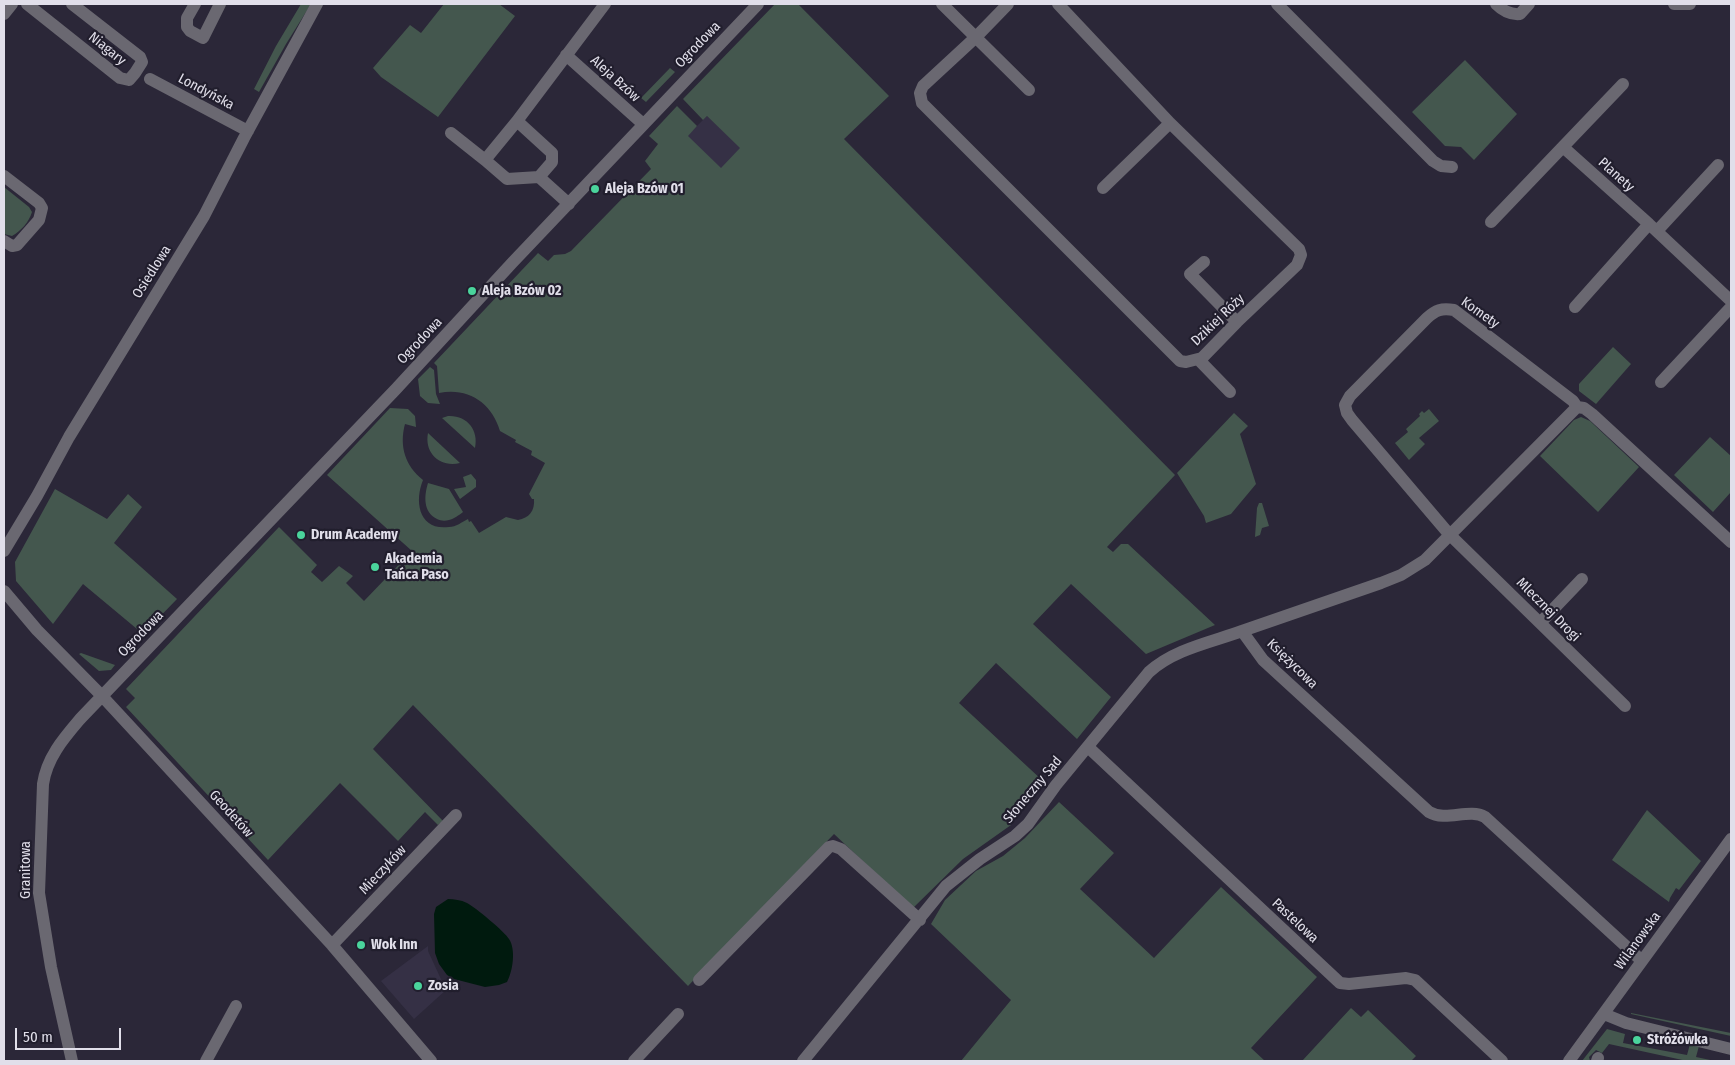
<!DOCTYPE html>
<html>
<head>
<meta charset="utf-8">
<style>
	body { margin:0 }
	#map { position:relative; width:1735px; height:1065px; overflow:hidden; background:#2b2738; font-family:"Fira Sans Condensed",sans-serif }
	canvas { display:block }
	.frame { position:absolute; inset:0; border:5px solid #e1dfea; pointer-events:none }
	.scale { position:absolute; left:15px; top:1028px; width:106px; height:22px; box-sizing:border-box; border:2px solid #e1dfea; border-top:0; padding-left:6px; font-size:15px; line-height:18px; white-space:nowrap; color:#e1dfea; -webkit-text-stroke:4px #211e2d; paint-order:stroke }
</style>
</head>
<body>
<div id="map">
<canvas width="1735" height="1065"></canvas>
<div class="frame"></div>
<div class="scale">50 m</div>
</div>
<script>
const ctx = document.querySelector('canvas').getContext('2d');
ctx.lineJoin = 'round';
function paint(path, color) { ctx.fillStyle = color; ctx.fill(path, 'evenodd'); }
function stroke(path, color, width, dash) { ctx.strokeStyle = color; ctx.lineWidth = width; ctx.lineCap = dash ? 'butt' : 'round'; ctx.setLineDash(dash || []); ctx.stroke(path); }
function label(font, color, halo, rows, align = 'center') {
  ctx.font = font + ' "Fira Sans Condensed",sans-serif'; ctx.lineWidth = 4.5; ctx.setLineDash([]); ctx.textBaseline = 'middle'; ctx.strokeStyle = halo; ctx.fillStyle = color; for (const [text, x, y, turn = 0] of rows) {
    ctx.save(); ctx.translate(x, y); ctx.rotate((+turn || 0) * Math.PI / 180); ctx.textAlign = isNaN(turn) ? turn : align; if (halo) ctx.strokeText(text, 0, 0); ctx.fillText(text, 0, 0); ctx.restore();
  }
}
paint(new Path2D(`
	M707,116l34,32 -20,21 -34,-33z
	M428,946v5l18,39 -32,29 -33,-38z`), '#353045');
paint(new Path2D(`
	M301,4h10l-25,40 -27,48 -5,-3 22,-43z
	M444,4h55l16,12 -77,101 -57,-40 -8,-9 37,-43 11,8z
	M775,4h23l91,92 -45,43 331,336 -68,72 6,5 8,-8h7l87,81 -69,29 -75,-70 -38,40 78,73 -34,42 -81,-76 -37,40 84,78 -34,42 2,2 -48,34 -50,49 -79,-74 -146,152 -275,-281 -40,44 70,72 -5,4 -13,-13 -27,29 -58,-58 -72,77 -142,-153 9,-9 -9,-9 153,-162 38,38 -6,7 11,10 17,-16 14,10 -7,7 18,18 48,-50 -85,-76 63,-67 18,1 7,7 1,11 -11,-3c-6,22 0,42 18,56 -9,22 -4,51 26,47 7,0 13,-5 19,-8l1,3 2,-1 8,12 27,-16 12,3c11,-2 17,-9 16,-21h-2l-3,-5 16,-31 -14,-8 1,-4 -17,-9 1,-2 -16,-9c-8,-28 -32,-44 -61,-38l-2,-27 -3,-3 104,-110 10,8 6,-6 11,-1 6,-3 80,-82 -6,-8 13,-17 -9,-8 28,-30 20,20 -9,10 33,32 19,-20 -33,-32 -4,4 -20,-21z
	M1465,60l52,54 -43,46 -13,-13 -16,-1 -33,-34z
	M670,68l5,4 -29,30 -5,-4z
	M4,187l25,20 3,5c-3,10 -11,19 -20,24l-8,-2z
	M1613,347l18,17 -35,40 -17,-13v-7z
	M430,367l4,3 2,24 4,10 -12,-1 -8,-7 -2,-17z
	M1429,409l10,12 -20,17 6,6 -16,16 -14,-17 13,-11 -2,-3 14,-13 -1,-2 3,-3 2,2z
	M1234,413l14,13 -8,8 16,50 -25,30 -25,9 -2,-7 -27,-43z
	M448,416c19,-1 31,14 27,32l-33,-30z
	M1581,417l9,4 49,46 -41,45 -58,-56 34,-36z
	M428,433l32,30c-20,5 -36,-10 -32,-30z
	M1710,437l21,19v36l-18,20 -39,-37z
	M471,474l5,6v7l-16,12 -6,-10 12,-2 -3,-10z
	M428,483l21,6 14,23c-4,3 -9,7 -14,8 -4,1 -8,1 -12,-1 -14,-7 -13,-23 -9,-36z
	M55,489l52,30 21,-25 14,13 -28,36 63,56 -34,35 -60,-50 -30,40 -37,-43 -1,-19z
	M1259,503h3l7,23 -7,2 -2,7 -5,2 2,-29z
	M81,653l34,12 -4,5 -12,1 -20,-17z
	M1059,802l55,51 -34,36 74,69 67,-71 96,90 -66,71 14,13h-304l50,-61 -80,-76 14,-24 31,-29 27,-15 22,-18z
	M1647,810l54,51 -22,29 -3,-2 -6,10 -1,4 -57,-42z
	M1351,1008l10,9 7,-7 48,46 -5,5h-109z
	M1631,1013l100,20v3l-100,-22z
	M1607,1029l18,5 -2,9 64,12 3,-11 9,2 -3,11 19,4h-28l-78,-17 -7,9 -6,-3 -7,7 1,4h-8z`), '#44574e');
paint(new Path2D(`
	M448,899c6,0 13,1 19,4 8,4 38,29 42,36 7,10 4,32 -2,43l-8,3 -14,2 -31,-8 -7,-4 -8,-11 -4,-11 -1,-39 2,-7z`), '#001a0e');
stroke(new Path2D(`
	M27,4l93,74 9,2 6,-7 7,-11 -2,-5 -68,-53
	M195,4l-8,14v9l3,4 13,7 17,-34
	M942,4l87,86
	M1008,4l-32,33 -53,49 -3,7 2,10 258,258 6,1 16,-4 35,-36 60,-57 4,-10 -2,-6 -129,-126 -112,-119
	M1277,4l156,157 8,5 11,1
	M1496,4c7,7 14,11 24,10l9,-10
	M1674,4h16
	M4,14l8,-10
	M566,55l77,69
	M150,79l98,52
	M517,121l88,-117
	M451,133l34,27
	M1563,147l86,77 82,77
	M4,176l35,27 3,5 -3,12 -22,25 -5,1 -8,-5
	M539,177l13,-15v-9l-35,-32 -32,39 22,19 32,-2 30,27
	M1103,188l67,-65
	M1491,222l132,-138
	M1657,231l61,-66
	M1204,262l-14,12 47,48
	M1575,307l74,-83
	M1198,359l32,33
	M1661,382l70,-75
	M1577,407l-152,153 -24,15 -20,8 -139,48 21,29 166,152c17,10 40,-4 56,5l157,144
	M1577,407l-4,-6 -119,-91c-13,-2 -18,0 -27,8l-77,78 -5,9 2,8 5,7 97,114 176,172
	M1577,407l7,1 8,6 139,128
	M4,551l33,-55 32,-59 135,-221 40,-78 73,-134
	M4,591l33,39 65,66 230,249 99,116
	M1540,623l42,-44
	M1088,747l252,236 9,1 57,-6 9,2 87,81
	M332,945l124,-130
	M699,980l130,-133 4,-1 8,3 79,71
	M1604,1014l22,9 105,26
	M72,1061l-21,-94 -12,-74 4,-109c4,-27 21,-46 38,-66l315,-329 116,-126 246,-259
	M206,1061l30,-55
	M634,1061l44,-47
	M803,1061l143,-175 34,-27 35,-23 13,-12 28,-39 93,-113c25,-23 63,-30 93,-41
	M1569,1061l162,-222
	M1597,1061l1,-3`), '#6a6871', 12);
for (const [x, y, r, color] of [
	[595,189,5,"#4ad49c"],
	[472,291,5,"#4ad49c"],
	[301,535,5,"#4ad49c"],
	[375,567,5,"#4ad49c"],
	[361,945,5,"#4ad49c"],
	[418,986,5,"#4ad49c"],
	[1637,1040,5,"#4ad49c"]
]) { const dot = new Path2D(); dot.arc(x, y, r, 0, 2 * Math.PI); ctx.fillStyle = color; ctx.fill(dot); stroke(dot, '#211e2d', 2); }
label('14px', '#e1dfea', '#211e2d', [
	["Ogrodowa",698,45,-46],
	["Niagary",107,49,39],
	["Aleja Bzów",615,79,42],
	["Londyńska",206,92,28],
	["Planety",1616,175,42],
	["Osiedlowa",152,272,-58],
	["Komety",1480,313,35],
	["Dzikiej Róży",1218,320,-44],
	["Ogrodowa",420,341,-47],
	["Mlecznej Drogi",1548,610,45],
	["Ogrodowa",141,634,-46],
	["Księżycowa",1292,664,44],
	["Słoneczny Sad",1033,790,-50],
	["Geodetów",231,814,48],
	["Granitowa",26,870,-90],
	["Mieczyków",383,870,-47],
	["Pastelowa",1295,921,43],
	["Wilanowska",1638,941,-54]
]);
label('bold 14px', '#e1dfea', '#211e2d', [
	["Aleja Bzów 01",605,189],
	["Aleja Bzów 02",482,291],
	["Drum Academy",311,535],
	["Akademia",385,559],
	["Tańca Paso",385,575],
	["Wok Inn",371,945],
	["Zosia",428,986],
	["Stróżówka",1647,1040]
], 'left');
</script>
</body>
</html>
